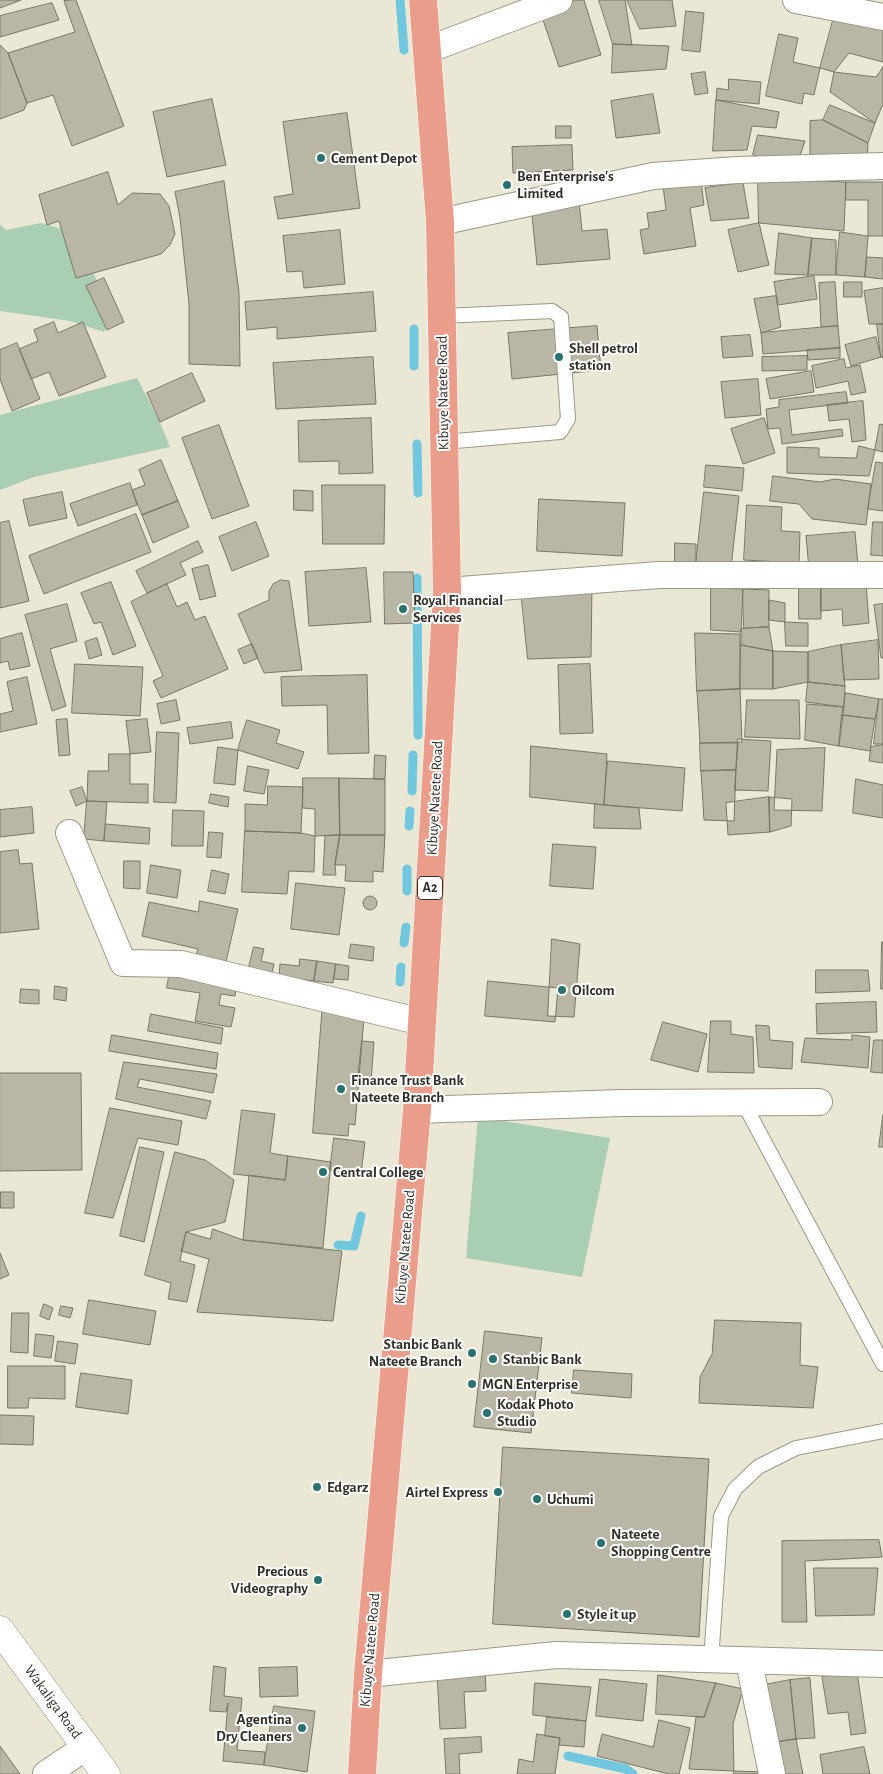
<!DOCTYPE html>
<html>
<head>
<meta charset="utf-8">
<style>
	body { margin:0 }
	canvas { display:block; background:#eae7d5 }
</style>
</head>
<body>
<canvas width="883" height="1774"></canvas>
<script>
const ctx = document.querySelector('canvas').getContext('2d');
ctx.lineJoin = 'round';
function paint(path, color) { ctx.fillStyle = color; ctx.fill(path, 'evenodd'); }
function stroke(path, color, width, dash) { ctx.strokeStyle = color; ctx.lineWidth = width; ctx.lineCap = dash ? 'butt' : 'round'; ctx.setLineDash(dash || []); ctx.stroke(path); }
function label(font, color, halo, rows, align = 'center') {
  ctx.font = font + ' "Alegreya Sans",sans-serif'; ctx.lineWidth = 4; ctx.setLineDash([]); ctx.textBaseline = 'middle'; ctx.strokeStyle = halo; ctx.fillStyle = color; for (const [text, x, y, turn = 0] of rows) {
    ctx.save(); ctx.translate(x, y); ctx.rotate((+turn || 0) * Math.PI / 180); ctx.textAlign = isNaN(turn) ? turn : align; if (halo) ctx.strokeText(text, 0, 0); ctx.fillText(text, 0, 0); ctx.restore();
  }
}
paint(new Path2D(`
	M41,223l36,10 9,26 28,54 -10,19 -34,-11 -70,-10v-87l6,6z
	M137,378l23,44 10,25 -136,30 -34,13v-75z
	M478,1117l132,21 -28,139 -116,-19z`), '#a9ceb4');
stroke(new Path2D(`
	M400,0l4,50
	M414,366v-37
	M417,444l1,49
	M417,578l1,157
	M412,791l1,-36
	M409,826l1,-15
	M407,891v-22
	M404,943l2,-16
	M400,982l1,-15
	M338,1245l16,1 7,-30
	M568,1756l58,13 7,5`), '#71c7de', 9);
const building = new Path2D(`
	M0,0h21l-21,8z
	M76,0l48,126 -52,20 -19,-51 -26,8 -19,-50 67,-21 -11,-31z
	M562,0h22l17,55 -42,12 -19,-56z
	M599,0h26l7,45 -19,-1z
	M627,0h45l4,26 -36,3z
	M52,3l7,17 -59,17v-21z
	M686,11l18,2 -4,39 -18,-2z
	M835,13l48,18v31l-34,-9 -15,19 -14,-4z
	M779,34l19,4 -5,24 27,6 -6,27 -10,-2 -2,11 -36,-8z
	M613,44l56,2 -3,23 -54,4z
	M0,45l8,8 19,50 -3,7 -24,9z
	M883,67v37l-8,19 -45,-31 4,-20 42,5z
	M705,72l3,21 -13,2 -4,-21z
	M729,79l32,3 -2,22 -43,-4 1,-12 11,2z
	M653,94l7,39 -44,5 -5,-37z
	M212,99l14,66 -59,12 -14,-65z
	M716,100l63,12 -3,16 -24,-2 -5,24 -34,1z
	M830,105l45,18 -7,20 -45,-23z
	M347,113l13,95 -82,11 -4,-22 19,-3 -10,-72z
	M823,120l45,23 -1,20 -57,1v-43z
	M556,126h15v12h-15z
	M758,135l47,6 -8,24 -44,-10z
	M572,145l1,25 -60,3 -1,-26z
	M108,172l10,33 14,-12 28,1 9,12 6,28 -5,11 -9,9 -85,24 -17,-57 -12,4 -8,-30z
	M758,179l88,3 -2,49 -85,-8z
	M224,181l15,111 1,74 -51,-2v-60l-9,-86 -5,-26z
	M701,181l3,24 -14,3 6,38 -52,8 -4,-24 9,-2 -2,-15 19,-3 -3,-24z
	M846,182h37v54h-15v-36h-22z
	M743,183l6,35 -38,3 -6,-33z
	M579,200l3,31 25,-2 3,30 -73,6 -6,-60z
	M759,223l10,42 -31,7 -10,-42z
	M340,230l5,54 -41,4 -2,-17 -15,1 -4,-36z
	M840,232l28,4 -3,41 -29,-2z
	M779,233l33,5 -4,37 -33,-1z
	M812,238l24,2v35h-28z
	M867,257l16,1v21l-18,-2z
	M814,276l3,23 -39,6 -4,-23z
	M104,278l20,44 -17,8 -21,-44z
	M835,282l3,44 -17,1 -2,-44z
	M844,282h18v15h-18z
	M883,288v36h-14l-5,-33z
	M373,292l3,39 -99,8v-12l-30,3 -2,-28z
	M776,296l5,31 -20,6 -7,-34z
	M54,322l4,11 25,-11 23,55 -47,19 -10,-24 -18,7 -12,-30 19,-8 -4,-11z
	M877,324h6v34l-2,-1z
	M597,326l4,44 -89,9 -4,-46z
	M838,326l2,22 -77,6 -2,-21z
	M750,335l3,21 -30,2 -2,-21z
	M876,337l5,20 -30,9 -6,-21z
	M17,343l23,56 -28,12 -12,-32v-29z
	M840,348v10l-32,2 -1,-10z
	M807,356v14l-45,1v-14z
	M373,357l3,47 -100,5 -3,-46z
	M844,359l2,9 14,-3 6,27 -15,3 -3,-14 -32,7 -4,-22z
	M811,371l3,21 -44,7 -4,-20z
	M192,373l13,28 -45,21 -13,-29z
	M758,379l3,36 -36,3 -4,-36z
	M846,392l2,11 -59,7 3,25 50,-6 1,7 -61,8 -2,-16 -12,1 -2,-20 13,-2v-7z
	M863,401l3,39 -14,2 -3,-23 -20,2 -2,-16z
	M371,418l2,55 -34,1v-13l-40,1 -1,-41z
	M764,418l11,35 -32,11 -12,-35z
	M880,424l3,1v27l-8,-2z
	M219,425l30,81 -37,13 -30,-81z
	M859,446l16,4 -6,26 -82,-3v-26l32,1v9l37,1z
	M161,460l17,41 -36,14 -10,-25 13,-5 -6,-15z
	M876,462l7,1v48l-15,-2z
	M706,465l38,3 -2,23 -38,-4z
	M773,476l47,6 15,-3 36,5 -5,41 -54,-6 -13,-15 -29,-3z
	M130,483l7,22 -59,21 -8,-22z
	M322,485h63l-1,59h-61z
	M294,490l19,1v20l-19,-1z
	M62,492l5,26 -38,8 -6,-26z
	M704,492l35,4 -8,72 -35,-5z
	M539,499l86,4 -3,53 -85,-5z
	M178,501l11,26 -36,16 -11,-28z
	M747,505l35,2 -1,24 19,1 -1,31 -55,-3z
	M136,514l15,38 -107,42 -15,-38z
	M9,521l20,80 -29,7v-85z
	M256,522l13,34 -37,15 -13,-34z
	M873,522h10v34l-12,-1z
	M855,532l3,33 -49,4 -3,-33z
	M198,541l5,11 -23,11 6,12 -39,18 -11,-22z
	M675,543l21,1v19h-21z
	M208,565l8,31 -16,4 -8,-31z
	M366,568l5,54 -62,4 -4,-54z
	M384,572h29l2,51 -30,1z
	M281,580l8,1 13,89 -38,3 -26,-59 31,-14v-9l4,-7z
	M799,581h22v38h-22z
	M821,581l45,2 3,40 -26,3 -1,-17 -21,2z
	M111,582l25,64 -23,9 -12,-33 -7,2 -13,-31z
	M520,582l72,3 -1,72 -63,2z
	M167,584l10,23 10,-5 8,18 10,-4 23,53 -67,29 -8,-17 10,-5 -32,-74z
	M711,588l32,1 -2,43 -30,-2z
	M743,589l26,1v37l-25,1z
	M769,600l16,3v19l-16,-2z
	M67,604l10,37 -27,8 16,57 -14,5 -27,-96z
	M883,604v54h-2l-7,-53z
	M785,622l23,1v23h-22z
	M769,627l4,24 -32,-6v-16z
	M22,633l8,33 -20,4 -2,-9 -8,2v-24z
	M695,633l45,1v55l-43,2z
	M97,638l5,17 -13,4 -4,-17z
	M878,640l1,39 -35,1 -3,-35z
	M252,644l6,14 -14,6 -6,-14z
	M741,645l32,6v38h-33z
	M841,645l4,41 -37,-4v-30z
	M773,651l35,1v30l-35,7z
	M75,664l68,3 -3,49 -68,-3z
	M590,664l3,69 -33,1 -2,-69z
	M367,675l2,78 -41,1 -1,-49 -45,1 -1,-29z
	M27,677l10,47 -37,8v-18l13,-3 -6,-29z
	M808,682l37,4 -1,21 -38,-5z
	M740,689l2,53 -42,1 -3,-52z
	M846,693l33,6 -4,20 -33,-4z
	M879,699h4v45h-9z
	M176,700l4,20 -19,4 -4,-20z
	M747,700h52l1,39 -55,-2z
	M807,704l37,3 -5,39 -34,-6z
	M842,715l33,4 -5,32 -31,-5z
	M67,719l3,36 -11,1 -3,-36z
	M147,719l4,33 -21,2 -4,-33z
	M247,720l33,10 -4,13 28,9 -6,17 -60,-19z
	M231,722l2,16 -43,6 -3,-16z
	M157,732l22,1 -3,70 -22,-1z
	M738,739l33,2 -3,50 -33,-1z
	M700,743h38l-2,27 -35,1z
	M883,745v18l-14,-2 2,-14z
	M531,746l76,8 -3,51 -74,-8z
	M218,747l20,3 -3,35 -21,-2z
	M825,748l-3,63 -48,-1 3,-60z
	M109,754h21v30h18v19l-61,-2 1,-30h20z
	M375,755l11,1 -1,23h-11z
	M608,761l77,7 -3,43 -78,-6z
	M248,766l21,4 -5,24 -20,-3z
	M736,770l-2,51 -30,-1 -3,-49z
	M303,778h36l1,57 -25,1v-27l-12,-1z
	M339,778l46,1v56h-45z
	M856,779l27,6v33l-30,-5z
	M268,786l35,1 -2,46 -56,-2v-27l22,1z
	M82,787l5,14 -11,5 -6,-15z
	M211,794l18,3 -1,10 -19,-4z
	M769,797l1,35 -42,3 -2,-32z
	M769,797l23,2 -1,27 -21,6z
	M87,801l20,1 -3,39 -20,-2z
	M595,804l44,4 2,21 -47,-1z
	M32,807l2,26 -34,4v-27z
	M173,810l31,1 -1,35h-31z
	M106,824l44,4 -1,16 -45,-3z
	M245,831l56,2 14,3 -1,36 -25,-1 -2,23 -45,-2z
	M209,832l14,1 -2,25 -14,-1z
	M340,835l-5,30 1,10h-13l2,-39z
	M340,835h45l-2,37 -10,-1v11l-28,-1 1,-16h-11z
	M553,844l43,3 -3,42 -43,-3z
	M18,850l2,14 12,-1 7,66 -39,4v-81z
	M124,861h16v28l-16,-1z
	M151,865l30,5 -4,28 -30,-5z
	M212,870l17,4 -4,20 -17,-3z
	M296,883l49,5 -6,47 -48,-6z
	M363 903a7 7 0 1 1 14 0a7 7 0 1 1-14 0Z
	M200,901l38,8 -12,53 -30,-6 2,-7 -56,-13 7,-34 49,10z
	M552,939l28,5 -6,73 -26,-1z
	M882,942h1v47h-2z
	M351,944l23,3 -1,14 -24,-3z
	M254,947l10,2 -3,12 13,3 -3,13 -23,-6z
	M300,959l17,2 -3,20 -35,-4 1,-13 19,2z
	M317,961l19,3 -3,19 -19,-2z
	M336,964l13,2 -1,14 -14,-1z
	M816,970h52l2,21 -54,2z
	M170,971l67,12 -2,13 -14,-2 -2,11 16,3 -4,19 -36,-6 5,-28 -33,-5z
	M488,981l70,7 -3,34 -70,-6z
	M55,986l12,2 -1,13 -12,-2z
	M21,989l18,1v14l-19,-1z
	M323,1002l42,4 -10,119 -6,-1 -1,12 -35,-3z
	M876,1002l1,30 -60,2 -1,-30z
	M151,1014l72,14 -2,16 -73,-13z
	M711,1021h20v13l22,3 1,36 -46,-1z
	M663,1022l44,12 -9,38 -47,-12z
	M756,1025l13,1 1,14 23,2 -1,27 -33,-2z
	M112,1035l106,18 -2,16 -107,-18z
	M852,1035l18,2 -2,31 -67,-6 4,-24 47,2z
	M874,1040h9v33l-12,-1z
	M362,1041l12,1 -3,39 -13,-2z
	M124,1062l93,12 -4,19 -73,-14 -3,8 74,14 -5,18 -90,-20z
	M0,1073h81l1,97 -82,1z
	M110,1108l72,13 -4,24 -40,-7 -25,80 -28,-5z
	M242,1110l33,4 -5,39 18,3 -3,24 -51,-6z
	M883,1115v32h-4z
	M334,1138l31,4 -4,32 -31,-4z
	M140,1147l24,5 -20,90 -24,-6z
	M175,1152l30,8 29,20 -9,42 -39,10 -6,29 15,4 -8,37 -19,-3 3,-16 -26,-8z
	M288,1156l43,6 -8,86 -80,-8 6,-65 36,5z
	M1,1192h13v16h-13z
	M213,1229l30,11 99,11 -9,70 -136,-9 12,-53 -28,-8 5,-19 24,7z
	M0,1253l9,22 -9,4z
	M89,1300l67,11 -6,34 -67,-11z
	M44,1304l9,4 -4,12 -9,-4z
	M61,1306l12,2 -3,10 -11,-3z
	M12,1313h17l-1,40 -17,-1z
	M715,1320l86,3 -1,42 18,2 -5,41 -114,-5 1,-26 12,-23z
	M485,1331l57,7 -11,95 -57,-6z
	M36,1334l18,2 -3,22 -17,-2z
	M58,1341l20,3 -3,20 -20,-3z
	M8,1366h57v33l-36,-1 -1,10h-20z
	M574,1370l58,4 -1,24 -59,-5z
	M81,1373l51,7 -4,34 -52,-7z
	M0,1415l34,1 -1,29 -33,-1z
	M503,1447l206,12 -10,178 -206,-13z
	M879,1540l3,17 -77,4 2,61h-25v-81z
	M814,1568h64l-4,47 -58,1z
	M214,1666l12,2 -2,28 18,2 -5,52 28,2 -1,13 -41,-4 5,-58 -2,9 -16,-1z
	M297,1667l1,29 -38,1 -1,-29z
	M485,1669l1,22 -22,1 2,36 -26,1 -3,-57z
	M857,1672l9,61 -15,2 -3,-23 -20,2 -6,-37z
	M658,1675l58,8 -12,34 -48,-3z
	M810,1678l5,60 -19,1 -6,-59z
	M600,1679l47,5 -4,37 -47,-5z
	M790,1680l6,59 -19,3 -18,-56z
	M535,1683l56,4 -5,34 -53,-6z
	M716,1683l27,6 -10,35 1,47 -45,-2 7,-52h8z
	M274,1706l41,5 -8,61 -43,-7z
	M547,1717l39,4 -2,26 -25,-2 1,-7 -15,-2z
	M659,1720l31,8 -11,46h-10l-72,-18 5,-22 51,13z
	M537,1734l23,4 -5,36h-38l2,-15 14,3z
	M481,1737l1,15 -23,2 1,20h-14l-2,-35z
	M796,1739l7,35h-21l-5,-32z
	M0,1746l20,28h-20z
	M864,1747l6,27h-47l-3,-19z
	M734,1771l30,1v2h-30z`);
paint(building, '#b9b6a5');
stroke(building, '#797666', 1);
const lane = new Path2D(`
	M442,316l110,-5 9,6 7,102 -8,13 -116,10
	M743,1102l140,262
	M711,1661l10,-145 14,-27 23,-22 38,-19 87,-17`);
const street = new Path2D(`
	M796,0l87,17
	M427,50l132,-50
	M440,222l213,-46 84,-6 146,-4
	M447,591l212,-16h224
	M69,833l54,130 58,1 241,58
	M417,1110l204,-7 198,-1
	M749,1662l23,112
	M368,1674l188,-19 327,9
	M46,1774l40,-27`);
const secondary = new Path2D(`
	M0,1630l106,144`);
const primary = new Path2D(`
	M362,1774l6,-100 49,-564 30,-519 -7,-369 -17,-222`);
stroke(lane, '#9b9888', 16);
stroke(street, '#9b9888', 28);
stroke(secondary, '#9b9888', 29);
stroke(primary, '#fff', 29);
stroke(lane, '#fff', 14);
stroke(street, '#fff', 26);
stroke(secondary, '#fff', 28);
stroke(primary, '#eb9d8c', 28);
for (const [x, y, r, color] of [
	[321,158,5,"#28726f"],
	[507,185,5,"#28726f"],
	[559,357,5,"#28726f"],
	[403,609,5,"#28726f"],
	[562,990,5,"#28726f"],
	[341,1089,5,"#28726f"],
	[323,1172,5,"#28726f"],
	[472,1353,5,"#28726f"],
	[493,1359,5,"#28726f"],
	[472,1384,5,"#28726f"],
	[487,1413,5,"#28726f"],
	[317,1487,5,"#28726f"],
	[498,1492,5,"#28726f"],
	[537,1499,5,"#28726f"],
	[601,1543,5,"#28726f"],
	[318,1580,5,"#28726f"],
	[567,1614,5,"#28726f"],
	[302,1728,5,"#28726f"]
]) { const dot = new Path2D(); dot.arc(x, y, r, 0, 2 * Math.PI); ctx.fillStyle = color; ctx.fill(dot); stroke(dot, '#fff', 2); }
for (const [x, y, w] of [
	[430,888,25]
]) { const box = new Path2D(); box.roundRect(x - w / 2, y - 11.5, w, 23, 4); ctx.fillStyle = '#fff'; ctx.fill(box); stroke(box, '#302f28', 1); }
label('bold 14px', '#302f28', null, [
	["A2",430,888]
]);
label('bold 15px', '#302f28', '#fff', [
	["Cement Depot",331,158],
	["Ben Enterprise's",517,176],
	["Limited",517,193],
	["Shell petrol",569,348],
	["station",569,365],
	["Royal Financial",413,600],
	["Services",413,617],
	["Oilcom",572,990],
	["Finance Trust Bank",351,1080],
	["Nateete Branch",351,1097],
	["Central College",333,1172],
	["Stanbic Bank",462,1344,"right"],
	["Nateete Branch",462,1361,"right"],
	["Stanbic Bank",503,1359],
	["MGN Enterprise",482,1384],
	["Kodak Photo",497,1404],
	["Studio",497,1421],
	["Edgarz",327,1487],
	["Airtel Express",488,1492,"right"],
	["Uchumi",547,1499],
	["Nateete",611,1534],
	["Shopping Centre",611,1551],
	["Precious",308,1571,"right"],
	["Videography",308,1588,"right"],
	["Style it up",577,1614],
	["Agentina",292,1719,"right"],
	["Dry Cleaners",292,1736,"right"]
], 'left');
label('15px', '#302f28', '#fff', [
	["Kibuye Natete Road",443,393,-91],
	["Kibuye Natete Road",435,798,-87],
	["Kibuye Natete Road",405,1247,-85],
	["Kibuye Natete Road",370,1650,-85],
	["Wakaliga Road",53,1702,54]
]);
</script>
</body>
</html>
